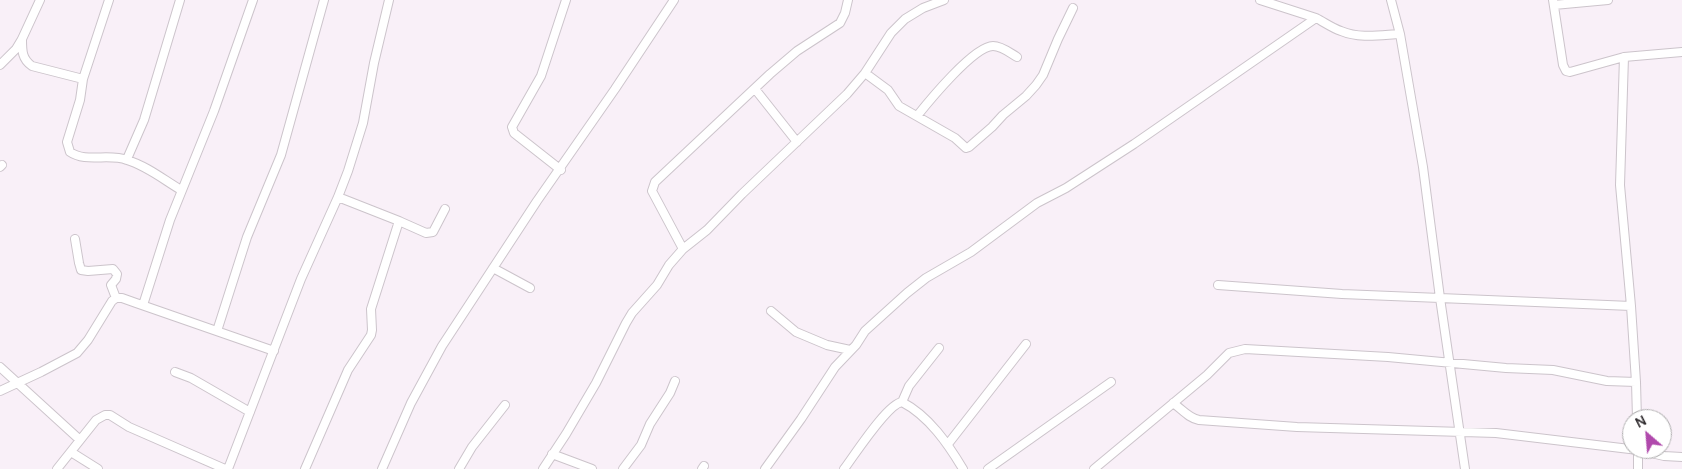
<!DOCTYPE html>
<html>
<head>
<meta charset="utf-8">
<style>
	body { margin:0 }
	#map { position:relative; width:1682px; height:469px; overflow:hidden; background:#f9f0f8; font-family:Manrope,sans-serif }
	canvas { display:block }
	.north { position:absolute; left:1622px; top:409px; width:50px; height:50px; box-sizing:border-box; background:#fff; border:1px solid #adacad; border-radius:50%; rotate:333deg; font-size:14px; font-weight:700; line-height:20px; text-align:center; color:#332f32 }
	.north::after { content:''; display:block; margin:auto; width:18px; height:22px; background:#b049ac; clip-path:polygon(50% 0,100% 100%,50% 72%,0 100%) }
</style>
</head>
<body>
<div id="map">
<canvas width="1682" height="469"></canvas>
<div class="north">N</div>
</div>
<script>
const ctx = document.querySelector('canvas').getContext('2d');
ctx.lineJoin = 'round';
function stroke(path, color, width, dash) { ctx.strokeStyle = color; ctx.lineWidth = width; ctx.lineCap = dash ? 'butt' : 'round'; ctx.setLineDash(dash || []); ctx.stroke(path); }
const minor = new Path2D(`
	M1260,0l56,18
	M1391,0l9,34 23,133 17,131 191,8 -11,-121 4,-128 58,-5
	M1553,0l10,65 3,6 4,1 54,-15
	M1554,5l54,-5
	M22,39c0,12 0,20 10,27l51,13 26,-79
	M0,65l16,-16 6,-10 18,-39
	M865,73l23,17 11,16 56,32 11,10 3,-1 23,-20 11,-12 23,-19 10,-11 7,-10 15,-36 15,-31
	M83,79l-3,21 -13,42 3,10c16,11 39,1 57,8 20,6 37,20 54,30
	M755,89l42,53
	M917,116c12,-15 57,-70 76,-70 9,0 17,7 24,11
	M127,159l17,-39 36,-120
	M0,167l2,-2
	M561,170l-47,-37 -2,-6 29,-51 25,-76
	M399,221l27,12 7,-1 12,-23
	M75,239l4,24 2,7 7,1 25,-2 4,5 -1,5 -5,6 5,13
	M683,249l-31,-58 3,-9 115,-108 27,-23 43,-28 5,-10 3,-13
	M493,268l37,20
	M1218,285l124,9 98,4 25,171
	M143,305l27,-85 44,-109 39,-111
	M1631,306l5,76
	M771,311l25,21 31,13 23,5
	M217,331l30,-94 34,-82 43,-155
	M0,367l80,73
	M175,372l16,6 59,34
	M0,391l41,-19 36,-19 11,-13 24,-39 4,-3h6l14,5 138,48
	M902,402l7,-16 30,-38
	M1173,403c9,6 15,15 26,17l98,7 199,6 142,17v-1
	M948,444l78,-100
	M71,452l27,17
	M552,454l40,15
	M57,469l39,-49 9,-5h5l19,12 96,42
	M228,469l73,-190 37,-82 10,-26 15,-48 11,-60 15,-63
	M305,469l43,-99 23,-35 1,-5 -1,-21 28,-88 -61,-24
	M382,469l29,-66 31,-57 95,-145 78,-112 59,-89
	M459,469l13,-22 33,-42
	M543,469l23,-35 30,-51 30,-60 6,-10 25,-28 12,-20 14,-16 24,-19 35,-36 105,-100 18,-21 26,-40 14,-14 18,-11 21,-8
	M623,469l18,-24 9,-21 20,-31 5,-12
	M702,469l2,-3
	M765,469l36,-50 34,-52 21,-22 9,-14 42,-38 19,-15 45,-26 66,-49 29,-15 68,-44 182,-126c8,4 16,10 25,13 19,8 40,4 59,3
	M844,469c10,-13 43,-65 58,-67 27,14 46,42 61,67
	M988,469l123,-87
	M1094,469l113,-94 22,-22 16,-4 143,8 118,11 47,2 54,11 29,1 1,37
	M1638,469v-19l26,6 18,1`);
stroke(minor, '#ccc4cb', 10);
stroke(minor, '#fff', 8);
</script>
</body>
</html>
